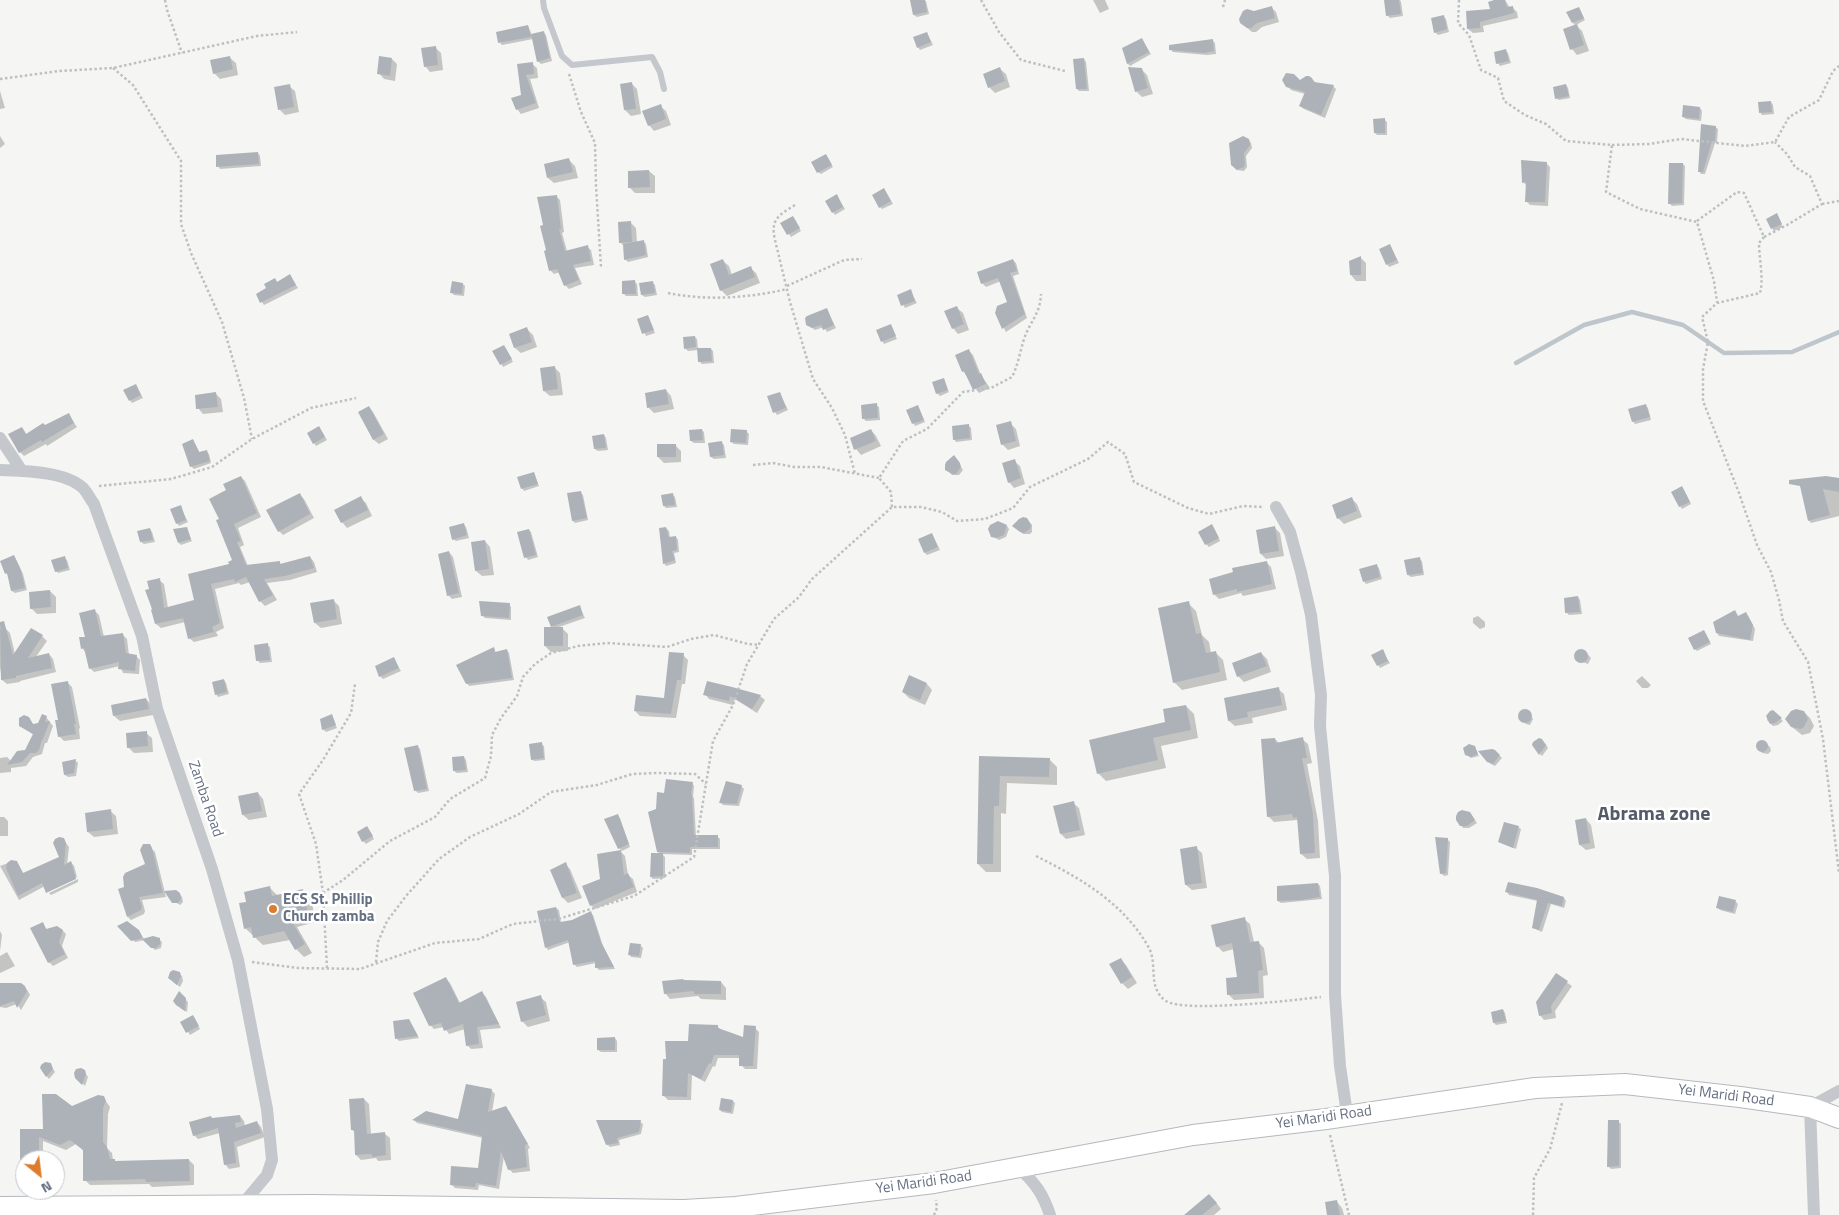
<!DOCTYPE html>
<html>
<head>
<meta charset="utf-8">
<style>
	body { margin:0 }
	#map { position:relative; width:1839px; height:1215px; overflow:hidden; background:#f5f6f3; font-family:"Titillium Web",sans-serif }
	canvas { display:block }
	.north { position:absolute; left:15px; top:1150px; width:50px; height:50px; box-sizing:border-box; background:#fff; border:1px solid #c2c6cd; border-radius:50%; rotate:151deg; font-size:14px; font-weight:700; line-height:20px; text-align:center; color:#667083 }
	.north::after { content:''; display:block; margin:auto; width:18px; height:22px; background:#dd7c2c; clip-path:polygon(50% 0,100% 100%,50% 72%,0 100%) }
</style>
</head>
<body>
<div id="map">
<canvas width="1839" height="1215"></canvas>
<div class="north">N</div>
</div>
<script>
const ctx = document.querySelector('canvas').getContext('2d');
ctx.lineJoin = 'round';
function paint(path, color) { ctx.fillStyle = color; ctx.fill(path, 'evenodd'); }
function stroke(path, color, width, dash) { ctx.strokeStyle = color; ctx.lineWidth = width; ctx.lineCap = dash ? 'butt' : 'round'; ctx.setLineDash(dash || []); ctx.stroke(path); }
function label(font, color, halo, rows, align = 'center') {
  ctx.font = font + ' "Titillium Web",sans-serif'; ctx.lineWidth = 5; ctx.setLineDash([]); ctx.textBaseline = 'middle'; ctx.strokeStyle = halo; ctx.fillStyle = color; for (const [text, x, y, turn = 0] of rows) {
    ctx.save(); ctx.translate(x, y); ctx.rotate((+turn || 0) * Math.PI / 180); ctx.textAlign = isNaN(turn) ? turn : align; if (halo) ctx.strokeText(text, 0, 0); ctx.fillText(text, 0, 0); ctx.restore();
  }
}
paint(new Path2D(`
	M917,0l9,1 3,13 -12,3 -3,-2 -2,-14z
	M1093,0h12l4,9 -9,4z
	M1390,0h10l1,2 2,14 -13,2 -3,-3z
	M1499,0h6l5,8h3l4,4 1,6 -35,8 1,6 -11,1 -5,-4 23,-19z
	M1271,7l5,5 3,10 -17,5 -6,5h-4l-11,-9 -1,-6z
	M1578,8l7,12 -9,5 6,6 7,20 -12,4 -5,-6 4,-23 -3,-3z
	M1443,16l3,3 3,13 -11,3 -3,-3z
	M528,26l4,9 11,-3 3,3 6,26 -11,3 -3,-3 -5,-22 -31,6 -2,-2z
	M927,33l6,12 -13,5 -2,-3z
	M1142,39l9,15 -21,12 -2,-2 -4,-15z
	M1212,40l3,3 1,11 -9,1 -34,-3 -3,-3z
	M435,47l6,6 2,17 -13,2 -5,-6z
	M1506,51l2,2 3,10 -11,3 -2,-3z
	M230,58l6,5 2,12 -18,4 -6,-6z
	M392,59l5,5 -2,17 -11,-2 -5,-6z
	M1084,59l2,3 3,29h-10l-2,-2z
	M532,64l5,4 1,10 -8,1 9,29 -18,6 -4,-5 5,-14 -3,-30z
	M1000,69l6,5 4,13 -15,6 -6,-6z
	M1141,69l6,6 6,19 -11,3 -6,-6z
	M1312,79l4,4 17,3 3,3 -11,29 -21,-9 -4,-3 5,-12 -14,-4 -4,-4z
	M631,83l6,6 4,25 -10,2 -6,-6z
	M1566,85l2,3 2,10 -11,2 -3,-2z
	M289,86l6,5 4,21 -14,3 -6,-6z
	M0,91l5,17 -5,1z
	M1771,102l2,3 1,9 -12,1 -2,-3z
	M660,106l6,5 5,14 -17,6 -5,-6z
	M1700,108l2,3 -1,10 -15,-2 -3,-2z
	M1384,119l3,3v13h-10l-2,-2z
	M1715,127l3,2 -1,14h-2l-10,31h-4l-2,-3z
	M0,136l5,8 -5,4z
	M1249,140l2,3 1,5 -6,8 1,11 -3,4 -7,-1 -3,-3z
	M258,153l2,3 1,10 -41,3 -2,-3z
	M828,158l5,9 -12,7 -3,-2z
	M569,160l6,6 3,12 -24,5 -6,-5z
	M1546,163l4,4 -2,39 -18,-1 -4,-4 1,-15 -4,-4z
	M1683,164l2,2 -1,39 -12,1 -3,-3z
	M649,171l6,5v17h-20l-5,-5z
	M884,189l9,15 -11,5 -2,-2z
	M556,196l4,4 4,32 -2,1 5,18 20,-4 4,3 3,15 -19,3 7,16 -13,5 -4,-4 -5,-13 -6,2 -4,-4 -6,-44z
	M837,196l8,13 -10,6 -2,-3z
	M1777,215l6,12 -9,4 -2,-3z
	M795,220l6,11 -10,6 -9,-13z
	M630,222l6,6 1,15 6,-2 3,3 2,13 -20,5 -3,-3v-12l-5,-5z
	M1390,245l9,18 -10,4 -2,-3z
	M1361,258l5,5v18h-10l-5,-6z
	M1013,260l3,3 3,11 -6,2 14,42 -21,14 -10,-19 12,-11 -7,-21 -15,6 -4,-4z
	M723,261l6,5 3,9 18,-7 6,5 4,10 -33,13 -6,-6z
	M290,276l8,12 -34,17 -7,-10 11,-6 7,-10 3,4z
	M635,282l2,2 1,12h-12l-2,-2z
	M653,283l2,2 2,10 -12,2 -3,-2z
	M463,284l2,2 -1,10 -10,-1 -2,-2z
	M910,291l7,12 -12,5 -6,-12z
	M957,308l6,5 6,17 -11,4 -5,-6z
	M827,310l9,18 -9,4 -3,-5 -9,3 -8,-6z
	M648,317l7,16 -9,3 -8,-16z
	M890,325l7,14 -13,5 -7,-14z
	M527,329l6,6 4,12 -16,6 -6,-5 -5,-13z
	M695,337l2,2 1,11 -10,1 -3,-3z
	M506,349l7,13 -10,5 -9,-16z
	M711,349l2,2 1,12 -12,1 -3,-3z
	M969,351l4,4 8,20 9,13 -11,5 -16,-22 -6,-15z
	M554,367l6,6 3,22 -13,1 -6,-5z
	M943,380l6,12 -9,4 -3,-3z
	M136,385l7,13 -11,5 -2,-3z
	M666,390l5,6 3,13 -20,4 -6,-6z
	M780,393l8,17 -11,5 -2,-3z
	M216,394l5,5 2,13 -20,2 -5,-6z
	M876,405l3,2 1,13 -14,1 -2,-2z
	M1646,406l2,2 3,12 -16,4 -2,-3z
	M369,407l4,5 15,27 -9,5 -5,-4 -15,-28z
	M918,407l7,15 -10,4 -7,-15z
	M68,414l9,13 -30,19 -1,-2 -22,12 -4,-4 2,-24 5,7z
	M1010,423l6,6 4,17 -12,4 -6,-6z
	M968,425l3,3 1,12 -16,2 -2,-3z
	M321,430l6,10 -11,6 -8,-13z
	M702,430l2,2 1,11h-11l-3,-2z
	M871,430l5,6 5,10 -20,9 -5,-6z
	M746,431l3,3 -1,11 -14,-1 -3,-2z
	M604,435l2,3 2,12 -10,1 -3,-2z
	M193,440l7,13 6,-2 3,3 2,9 -17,6 -3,-3z
	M722,443l2,2 2,13 -12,1 -3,-2z
	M675,445l6,6v11l-17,1 -6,-6z
	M956,459l7,11 -4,5h-7l-5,-6z
	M1014,461l6,5 5,18 -11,4 -5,-6z
	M534,473l5,13 -15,5 -2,-3z
	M241,477l4,4 16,36 -23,11 6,17 -4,2 8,19 31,-4 3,3 28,-8 4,5 3,10 -27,8 -23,3 10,17 -12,6 -5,-5 -10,-19 -9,3 -2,-2 -24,6 9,39 -8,4 2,4 -24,6 -5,-4 -4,-16 -24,6 -5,-4 -4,-14 -2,-20 9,-10 5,4 4,24 27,-7 -5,-26 41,-10 2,-4 -13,-41 8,-29z
	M1800,480h39v36l-28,7 -2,-3z
	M1684,490l7,14 -9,5 -2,-3z
	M580,492l3,3 5,25 -13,3 -2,-2z
	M300,495l4,4 10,19 -31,17 -4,-4z
	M673,495l2,2 2,10 -11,1 -2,-2z
	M360,498l6,5 6,13 -25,12 -5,-6z
	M1351,498l6,6 5,13 -18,7 -6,-6z
	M180,506l8,16 -9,4 -2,-3z
	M1027,519l5,6v7l-2,2h-7l-9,-9z
	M463,524l3,3 3,11 -13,3 -3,-2z
	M1007,526l2,3 -3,8 -7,3 -7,-4z
	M666,528l3,3 1,7 6,-1 2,3 1,12 -5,1 2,10 -10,3 -2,-3z
	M1214,528l6,13 -11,6 -3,-3z
	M1275,528l5,5 4,23 -18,3 -5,-5z
	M150,529l2,3 3,10 -11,2 -3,-2z
	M186,529l6,12 -11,4 -2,-2z
	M529,530l2,2 7,25 -10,3 -2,-3z
	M932,534l8,16 -13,5 -2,-2z
	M485,541l5,6 4,28 -12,1 -6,-5z
	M449,552l4,5 9,40 -10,2 -4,-4z
	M14,556l9,18 4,16 -12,3 -3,-2 -3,-15 -3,-3z
	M64,558l3,2 3,10 -12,3 -2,-2z
	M1419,559l3,2 2,14 -13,2 -3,-2z
	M1266,562l5,5 5,22 -33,7 -2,-3 -22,6 -5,-5z
	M1376,565l3,3 3,11 -16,5 -2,-3z
	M50,591l6,6v16l-19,1 -6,-6z
	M1578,597l2,3 2,14 -13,1 -3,-3z
	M333,600l6,6 3,18 -21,4 -6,-5z
	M1188,603l8,8 6,24 7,7 2,11 4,-1 8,8 4,20 -45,10 -8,-8z
	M509,604l2,3v13l-26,-2 -2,-2z
	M579,606l6,12 -29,10h6l6,6v17l-17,1 -6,-6 9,-17 -2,-3z
	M95,611l4,4 5,22 19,-2 4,4 2,16 7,1 4,4 -1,14 -16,-1 -3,-7 -26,6 -4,-4 -4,-15 -4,-5z
	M1478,616l7,6v5l-5,2 -7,-6v-5z
	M1748,616l7,13 -2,12 -34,-5 -2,-3 21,-16z
	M6,629l4,4 5,21 27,-18 5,5 -12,17 14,-4 4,5 3,13 -36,9v1l-13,2 -5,-4 -2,-13v-37z
	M1706,634l5,10 -14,7 -2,-2z
	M267,645l3,2 2,15 -12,1 -2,-2z
	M494,648l2,5 11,-3 2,3 5,27 -45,6 -2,-3z
	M1584,650l7,8 -3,6 -11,-4 -2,-3 3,-6z
	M1382,651l8,12 -10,5 -7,-12z
	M1261,653l6,6 4,13 -27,10 -6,-6z
	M683,655l5,5 -3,24h-3l-6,34 -36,-2 -5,-5 30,-11z
	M393,658l8,13 -18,8 -3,-3z
	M1642,676l9,9 -3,3h-6l-6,-7z
	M224,680l2,3 3,11 -11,3 -2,-3z
	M67,682l5,5 8,41 -1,1 1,10 -16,2 -5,-5 1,-15z
	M927,684l5,6 -7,15 -16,-7 -6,-6z
	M1278,689l6,5 3,16 -35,8 1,5 -18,3 -6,-5z
	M705,694l55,2 5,4 -8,13 -22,-14 -2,6 -24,-6z
	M146,699l6,6 1,10 -33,6 -6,-5z
	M1186,706l8,8 4,24 -37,8 5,22 -60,13 -8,-8 69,-50z
	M1524,711h3l6,8 -3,6 -4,-1 -7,-8z
	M1773,712l10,9 -5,4 -5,1 -6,-6 1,-6z
	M1804,712l6,6 4,8 -4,7 -8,2 -10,-8z
	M331,716l6,12 -11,4 -3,-3z
	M46,717l7,9 -6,17h-2l-3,11 -9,3 -7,9 -15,2v4l-11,1v-15l7,-1 4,4 15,-10 8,-16 -10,-7 4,-10 6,7 5,-1z
	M146,733l6,5 1,14 -19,1 -6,-6z
	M1275,739l4,4 23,-4 6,5 4,19 -5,1 11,57 2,37 -13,1 -6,-5 -2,-32 -2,-2 -23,2 -6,-6z
	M1764,741l6,6 1,4 -3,3 -6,-1 -5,-8 1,-2z
	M1545,743l3,5 -6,8 -2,-2z
	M541,744l3,2 1,14 -11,1 -2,-2z
	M417,746l3,3 9,42 -11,2 -3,-3z
	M1474,748l5,8 -8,2 -5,-4z
	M1495,751l7,7 -7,8 -4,-2 -11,-12z
	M464,757l2,3 2,12 -11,1 -3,-2z
	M980,757l69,2 8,8v18l-50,-2 -1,31 -5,-1v59h-15l-8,-8z
	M76,761l2,2 -2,13 -8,1 -3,-2z
	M692,783l2,3 -1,11 1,1 2,39h22l2,2v10h-28v6l-30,-1 3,3v21l-12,1 -2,-2 10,-22 -3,-3 -1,-42 8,-15z
	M741,786l3,3 -5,17 -16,-1 -2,-2z
	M258,793l5,6 4,18 -18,3 -6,-5z
	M1073,803l6,5 6,27 -19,4 -5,-5z
	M110,811l6,5 2,18 -24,3 -6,-5z
	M617,815l3,3 10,29 -8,4 -3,-3z
	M1472,816l5,7 -8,5h-6l-2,-3z
	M0,817h4l4,4v15h-8z
	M1586,819l5,6 4,23 -9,2 -6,-5z
	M1518,827l3,2 -5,20 -17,-7z
	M369,830l5,9 -8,5 -3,-3z
	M63,839l6,8 -2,18 4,-3 3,4 3,11 -30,14 -2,-5 -26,14 -19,-34 11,-4h5l8,12 36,-16z
	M1447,839l3,3 -2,33 -4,1 -3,-3z
	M149,846l6,6 11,45 -24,3 3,11 -1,3 -13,6 -3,-3 -8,-27 5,-2 22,-23z
	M1196,848l6,5 5,35 -15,2 -6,-5z
	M621,852l4,4 3,19 5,4 4,13 -42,17 -4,-4 11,-25z
	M565,864l5,5 12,29 -14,5 -5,-5 -11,-28z
	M78,879v3l-27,13 -2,-2z
	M1318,884l2,2 2,13 -41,4 -3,-2z
	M270,888l8,8 25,-5 8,8 5,23 -19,5 15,26 -8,4 -8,-8 -6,-9 -27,5 -18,-17 2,-25z
	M1537,890l27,8 2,3 -2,7 -13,-4 -9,28 -9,-4 5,-27 -29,-6 -2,-3z
	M180,894l2,3 1,5 -3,3 -10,-6z
	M1735,901l3,3 -3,10 -15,-4 -2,-2z
	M556,908l3,2 2,13 11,-2 18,-8 3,2 10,31 12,23 -16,1 -3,-3v-4l-19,4 -3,-3 -4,-22 -22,8 -2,-3z
	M1244,919l6,5 4,18h4l6,6 4,27 -5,1 1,22 -30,2 -6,-6 10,-16 -4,-29 -11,3 -6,-6z
	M43,924l4,6h15l4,4 -4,12 6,12 -15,8 -4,-4z
	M119,926l19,5 6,8h15l3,3 -1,6 -6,2 -10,-10 -10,2z
	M0,931l2,4 -2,16z
	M631,944l10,2 2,2 -2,10 -10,-1 -2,-3z
	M7,952l8,14 -15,7v-17z
	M1120,959l6,6 11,18 -9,6 -6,-6z
	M179,974l3,2 1,5 -3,6 -7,-5z
	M1556,975l16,11 -17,25 1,7 -12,2 -4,-5z
	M446,979l4,4 10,20 22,-10 4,4 15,31 -21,2 3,18 -12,1 -4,-4 -2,-16 -16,5 -5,-7 -10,2 -4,-4z
	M685,982h36l5,6v12l-25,-1 -3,-3 -28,3 -5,-6z
	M0,984l24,3 4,4 2,4 -9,15 -4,-6 -11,4 -6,-1z
	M179,993l9,9 -1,10 -7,-4z
	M540,997l6,5 4,19 -22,6 -6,-6z
	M1503,1010l2,3 2,10 -11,2 -2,-2z
	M195,1019l5,10 -10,6 -8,-13z
	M409,1020l10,18 -20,3 -3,-3z
	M718,1027l4,4 22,7 11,-10 4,4 -2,37h-12l-4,-4v-7h-23l-3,9 -2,-1 -8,16 -13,-7 -1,25h-23l-4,-4 25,-54z
	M615,1038l2,3v11h-16l-3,-2z
	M50,1064l5,8 -6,7 -7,-8v-6z
	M84,1071l4,6 -3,9 -9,-9z
	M491,1090l4,4 -3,18 17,-1 21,37 -2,1 2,22 -17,2 -4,-4 -5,-13 -5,33 -20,-4 -1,5 -23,-2 -4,-4 28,-15 4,-31 -66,-15 -3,-3h45z
	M103,1097l7,10 -2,7 -1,34 5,5 1,7 4,2 72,-2 5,5v20l-42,2 -3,-3 -59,1 -5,-5 -1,-29 -8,-7 -10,6 -23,-9v19h-18v22l-4,-4v-47l23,-1 28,-23z
	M364,1099l5,5 2,31 14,-1 5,4 1,22 -13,1 -2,-3 -15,2 -5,-5 -1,-23 -3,-2z
	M733,1101l2,2 -2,11 -11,-2 -2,-2z
	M240,1116l4,5 1,5 12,-4 4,5 4,10 -28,10 3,20 -11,2 -4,-5 -5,-31 -22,6 -4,-4 19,-15z
	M1618,1121l3,3v44l-10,1 -3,-3z
	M640,1122l3,2 -2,10 -22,6 1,5 -10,2 -3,-3z
	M1215,1201l6,8 -7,6h-28z
	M1337,1202l5,6 2,7h-16z`), '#0003');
stroke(new Path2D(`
	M1516,363l68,-38 48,-13 51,13 41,28 68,-1 47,-20`), '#bec6cc', 4.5);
paint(new Path2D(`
	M910,0h15l2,12 -14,3z
	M1384,0h15l2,14 -15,2z
	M1494,0h11l2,7 6,-1 1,7 -34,9v6l-13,1 -1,-18 24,-2 -2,-7z
	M1272,6l3,12 -18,5 -6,5h-4l-7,-5 -1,-4 4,-8 4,-2 7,2z
	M1579,7l5,11 -12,5 -6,-11z
	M1444,15l3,14 -13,4 -3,-15z
	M1577,24l7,21 -14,5 -7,-21z
	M528,25l3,12 -33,6 -2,-11z
	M544,31l6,27 -13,4 -6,-28z
	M927,32l4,10 -14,6 -4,-11z
	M1142,38l7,14 -22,12 -5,-16z
	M1213,39l1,12 -10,2 -35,-3v-5z
	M436,46l2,19 -14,2 -3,-19z
	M1506,49l3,12 -13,3 -2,-12z
	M230,56l3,13 -20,5 -3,-14z
	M379,56l13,2 -2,18 -13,-2z
	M1084,58l3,31h-11l-3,-30z
	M533,62l1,12 -8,1 10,28 -20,7 -5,-12 10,-3 -4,-31z
	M1000,67l5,14 -17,7 -5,-14z
	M1128,67l14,1 6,20 -13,4z
	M1286,73l8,1 6,6 6,-4h3l3,2 2,4 20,3 -13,30 -22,-9 6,-14 -19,-5 -4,-7z
	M632,82l4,27 -12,1 -4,-26z
	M290,84l4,23 -16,3 -4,-23z
	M1566,84l3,12 -14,3 -2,-12z
	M1771,101l1,11 -13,1 -1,-11z
	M661,104l5,15 -18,7 -6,-15z
	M1683,105l17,2 -1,12 -17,-2z
	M1385,118v15h-11l-1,-14z
	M1701,124l15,2 -1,15h-3l-9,31h-5z
	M1243,136l6,3 1,6 -6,8 1,11 -1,3 -7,3 -6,-5 -2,-22z
	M258,152l1,12 -43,3v-12z
	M826,154l6,11 -15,8 -6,-11z
	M569,158l4,14 -26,6 -3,-14z
	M1521,160l26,2 -2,40h-20l1,-20 -4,1z
	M1669,163h14l-1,40 -14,1z
	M649,170l1,17 -22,1v-17z
	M884,188l7,13 -12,7 -7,-13z
	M837,194l6,13 -11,6 -7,-12z
	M557,195l4,34h-2l6,22 23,-6 3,16 -18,4 6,15 -15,6 -7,-17 -8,2 -5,-20 2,-1 -6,-24 3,-1 -6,-28z
	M1777,213l5,11 -11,5 -5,-10z
	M793,216l7,12 -13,7 -7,-12z
	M631,221l1,21 -13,1 -1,-21z
	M644,240l2,15 -22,5 -1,-16z
	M1390,244l7,16 -11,5 -7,-16z
	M1361,256v19h-11l-1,-14z
	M723,259l6,16 22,-9 4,11 -35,14 -10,-27z
	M1013,259l4,12 -7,2 15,41 -23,15 -7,-16 2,-7 10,-4 -9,-24 -17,6 -4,-12z
	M290,274l6,11 -36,18 -4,-9 10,-6 -2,-4 11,-6 2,4z
	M635,280l1,14h-14v-13z
	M452,281l11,2 -1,11 -12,-1z
	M653,281l2,12 -14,2 -2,-12z
	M911,289l4,12 -14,5 -4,-11z
	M957,306l7,18 -12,5 -8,-18z
	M827,308l7,17 -11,5 -2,-5 -9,3 -6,-3 -1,-7 2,-2z
	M648,315l6,15 -12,4 -5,-15z
	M891,324l5,12 -15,6 -5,-12z
	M527,327l5,15 -18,6 -5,-14z
	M695,336l1,11 -12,2 -1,-12z
	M504,345l8,14 -12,6 -8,-14z
	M697,348h14l1,13 -14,1z
	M969,349l10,25 2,-1 5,11 -13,6 -9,-19 -2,1 -7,-17z
	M555,366l3,23 -15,2 -3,-23z
	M944,378l4,12 -12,4 -4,-12z
	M136,384l5,11 -12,6 -6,-11z
	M666,389l3,15 -22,4 -2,-15z
	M216,392l2,15 -22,2 -1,-14z
	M780,392l6,16 -13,5 -6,-17z
	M877,403l1,15 -16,1 -1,-14z
	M1646,404l4,13 -18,5 -4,-13z
	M918,405l6,15 -12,4 -6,-14z
	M369,406l15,28 -11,6 -15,-28z
	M69,413l5,10 -32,19 -1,-2 -22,13 -11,-19 14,-7 4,7 17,-11 2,2z
	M1011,421l5,20 -15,4 -5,-20z
	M969,424l1,14 -17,2 -1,-14z
	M319,426l6,11 -12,7 -6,-11z
	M702,429l1,11 -13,1 -1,-11z
	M731,429l16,1 -1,13 -16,-1z
	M871,429l5,12 -22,9 -4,-12z
	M604,434l2,14 -12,1 -2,-13z
	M193,439l6,13 8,-2 3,11 -20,6 -8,-23z
	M722,441l2,14 -14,2 -2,-14z
	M657,444h19v13h-19z
	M954,455l6,8 1,4 -5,7h-4l-7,-4v-5l1,-3z
	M1015,459l6,19 -13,5 -6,-20z
	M534,472l4,12 -17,5 -4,-12z
	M241,476l16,37 -23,11 7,17 -4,1 9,23 34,-4v3l30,-8 4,12 -29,8 -21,3 9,16 -14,7 -13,-25 -11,5 -1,-3 -23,5 9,39 -8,4 2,5 -26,7 -5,-21 -28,6 -4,-14 1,-1 -7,-19 4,-1 -2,-8 13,-3 4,30 30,-8 -6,-26 41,-10 -1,-2 4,-2 -16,-40 3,-1 -10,-20 17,-9 -3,-6z
	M1826,476l13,2v14l-16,-3 7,26 -22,6 -8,-35 -11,-2v-4z
	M1682,486l8,16 -11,5 -8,-15z
	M581,491l6,27 -15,3 -5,-28z
	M300,493l10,21 -32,18 -12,-22z
	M673,493l2,12 -12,1 -2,-11z
	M361,496l7,14 -27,13 -7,-13z
	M1352,497l5,14 -20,8 -5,-14z
	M181,505l5,15 -10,4 -6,-15z
	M1023,517l4,1 4,7 -1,4 -6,4 -4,-1 -8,-6 7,-7z
	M998,521l9,4 -3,10 -8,3 -5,-1 -3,-8 2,-4z
	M464,523l3,12 -15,5 -3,-13z
	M1212,524l7,14 -14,7 -7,-13z
	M1275,526l4,25 -19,3 -4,-24z
	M187,527l4,12 -13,4 -5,-14z
	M666,527l3,10 7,-1 1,14 -5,1 3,9 -12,4 -4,-36z
	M150,528l3,12 -13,2 -3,-11z
	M529,529l7,26 -12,3 -7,-26z
	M932,533l6,14 -14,6 -6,-14z
	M485,540l4,29 -14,2 -4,-29z
	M449,551l10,42 -12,3 -9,-42z
	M14,555l7,15 4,18 -14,3 -4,-18 -2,1 -5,-13z
	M65,556l3,12 -13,4 -4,-12z
	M1420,557l3,16 -16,2 -3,-15z
	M1267,561l5,23 -35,8v-3l-24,6 -4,-16 24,-7 -1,-4z
	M1377,564l3,13 -17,5 -4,-13z
	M50,590l1,17 -21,2 -1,-17z
	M1578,596l2,16 -15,1 -1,-15z
	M334,599l3,20 -23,4 -4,-20z
	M479,601l31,2 -1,15 -28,-2z
	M1189,601l7,33 5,-1 5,20 10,-2 4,21 -47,11 -15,-75z
	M580,605l3,10 -32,12 -4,-10z
	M95,609l6,27 22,-3 3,20 11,2 -2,16 -17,-2 1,-7 -30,7 -5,-21 -3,1 -2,-12h6l-6,-24z
	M1735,610l3,6 8,-4 7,13 -3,15 -34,-7 -3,-11z
	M4,621l9,34 18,-27 12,7 -15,23 21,-5 3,15 -36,8v2l-15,2 -1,-58z
	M544,627h19v19h-19z
	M1704,630l6,12 -16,8 -6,-12z
	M268,643l2,17 -14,1 -2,-16z
	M494,647l1,5 12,-3 5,29 -46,6 -10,-19z
	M1574 656a7 7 0 1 1 14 0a7 7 0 1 1-14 0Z
	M1383,649l5,12 -11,5 -6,-11z
	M669,652l15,1 -3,27h-4l-6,34 -37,-3 2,-16 28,3z
	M1261,652l6,14 -30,11 -5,-14z
	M394,657l5,11 -20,9 -4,-11z
	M909,675l18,8 -7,17 -18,-8z
	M224,679l3,13 -12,3 -3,-13z
	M68,681l8,43h-2l2,10 -18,3 -3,-17h3l-7,-36z
	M707,681l25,6 29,8 -9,14 -22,-13 -1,5 -26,-6z
	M1279,687l3,18 -35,7 1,5 -20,4 -4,-23z
	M146,698l3,11 -36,7 -2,-11z
	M1186,705l5,25 -38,8 5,22 -61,14 -8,-34 76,-18 -2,-13z
	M1796,709l8,2 4,8 -4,8 -4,2 -9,-2 -6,-8 6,-8z
	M1518 716a7 7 0 1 1 14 0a7 7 0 1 1-14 0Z
	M1773,710l9,8 -7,5 -5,1 -4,-8 4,-5z
	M42,714l5,2 -2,6 5,-1 -7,18 -1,1 -3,10 -3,3h-6l-8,9 -15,3 10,-14 8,-1 8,-16 -14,-8v-8l5,-3 5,2 4,7 5,-1z
	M332,714l4,11 -14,5 -2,-11z
	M147,731l1,15 -21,2 -1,-15z
	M1303,737l4,21h-5l11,56 2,39 -15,1 -3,-37 -4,1 -1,-4 -25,3 -6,-78 14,-1 1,5z
	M1539,738l3,1 4,6 -7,10 -7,-10 1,-3z
	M1756 746a6 6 0 1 1 12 0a6 6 0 1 1-12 0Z
	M542,742l2,16 -13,2 -2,-16z
	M1469,744l6,2 3,8 -7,3 -6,-2 -2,-7z
	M418,745l9,44 -13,2 -10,-43z
	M1492,749l3,1 5,5 -7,9 -6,-2 -9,-11z
	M464,756l2,14 -13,1 -1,-14z
	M979,756l71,2 -1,19 -49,-1 -1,30h-5l-1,58h-16z
	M76,759l-2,14 -10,2 -2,-13z
	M666,779l27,3 -2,12 1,1 2,40h24v12h-28v6l-33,-1 -9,-40 8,-3 1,-17 7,1z
	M726,781l16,4 -5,19 -18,-1z
	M258,792l4,19 -20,4 -4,-19z
	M1074,801l6,29 -20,4 -7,-28z
	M111,809l2,20 -26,3 -2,-19z
	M1462,810l8,2 5,8 -8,6h-7l-4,-6v-4l2,-4z
	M618,814l11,30 -11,5 -14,-30z
	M1586,818l4,25 -11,2 -4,-25z
	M1504,822l15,4 -6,22 -15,-6z
	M367,826l6,10 -11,6 -5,-10z
	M59,837l5,1 2,5 -2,22 7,-4 5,18 -30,14 -4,-10 -24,13 -12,-28 1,-5 4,-3 6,1 6,12 36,-16 -6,-14 2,-4z
	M1435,837l13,1 -2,35 -6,1z
	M143,844h7l2,4 11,45 -24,4 3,10 -1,3 -14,7 -9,-28 6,-2 -1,-10 2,-4 20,-9 -5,-14z
	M1197,846l5,37 -17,2 -5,-36z
	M621,850l3,25 4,-2 6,14 -44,19 -8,-20 18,-7 -3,-25z
	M651,853h12v23l-13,1z
	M566,862l11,31 -15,5 -12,-28z
	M1508,882l29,6 27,9 -2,9 -14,-3 -9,27 -7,-2 5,-28 -32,-8z
	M1318,883l2,14 -19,3 -24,1v-15z
	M270,886l2,10 31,-7 5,25 -18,4 15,26 -10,6 -11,-19 -31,7 -2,-11 -7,2 -5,-26 7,-1 -2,-10z
	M176,890l4,3 1,6 -3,4h-6l-8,-12z
	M1719,896l17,4 -3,12 -17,-4z
	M556,907l4,15 12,-2 19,-9 10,31 13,25 -19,1v-7l-22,4 -5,-25 -23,8 -8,-37z
	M1245,917l5,25 9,-1 4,29 -5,1 1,22 -32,2 -1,-17 11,-1 -5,-34 -16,4 -5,-22z
	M127,921l12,9 4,8 -12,3 -14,-15z
	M43,922l3,7 11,-3 6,4 -4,12 6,12 -17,9 -18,-35z
	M153,936l7,2v6l-4,4h-5l-9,-9z
	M630,943l11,1 -2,12 -11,-1z
	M1121,958l11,19 -11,7 -12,-20z
	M173,970l7,2 1,4 -4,9 -9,-7 2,-6z
	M1556,973l12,8 -17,25 1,7 -13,3 -3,-14z
	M446,977l13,26 23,-12 17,33 -22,3 2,17 -13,2 -3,-22 -19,7 -3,-8 -12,3 -16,-33z
	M683,979l1,1 37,1v13h-27v-3l-30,3 -2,-13z
	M0,983h21l4,3 2,5 -10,17 -3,-7 -14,5z
	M179,991l7,7 -1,13 -9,-6 -3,-4z
	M541,995l5,20 -25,7 -5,-20z
	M1503,1009l3,12 -13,2 -2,-11z
	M193,1015l6,11 -13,7 -6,-11z
	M409,1019l9,17 -23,3 -2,-18z
	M689,1024l29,1v3l25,9 1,-12 12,1 -3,40h-14v-11h-25l-3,9 -2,-1 -8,16 -13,-6 -1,24 -25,-1 1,-37h3l-1,-18h23z
	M615,1037v13h-18v-12z
	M45,1062l6,1 2,6 -7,8 -6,-9 1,-3z
	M81,1068l4,2 1,4 -4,11 -7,-7 -1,-5 2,-4z
	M466,1084l26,5 -4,23 18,-6 22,38 -3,1 2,22 -19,3 -7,-19 -5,35 -20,-3 -1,4 -25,-2 1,-19 27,2 4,-32 -70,-16 14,-9 32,8z
	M42,1094h14l16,12 26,-11 6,1 2,5 -3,7v34l4,5 3,12h5v2l74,-2 1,22 -44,1 -1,-3 -62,2v-31l-13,-10 -10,5 -21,-8v23h-19v-31h23z
	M364,1098l3,36 18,-2 1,23 -14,2v-3l-17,1 -1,-25h-3l-2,-31z
	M721,1098l12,2 -2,12 -12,-2z
	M240,1115l1,7 -6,1 1,5 21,-7 4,12 -27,9 2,21 -12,2 -6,-37 -25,8 -4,-14 22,-6 1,2z
	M596,1120h45l-2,12 -22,6 1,5 -12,2z
	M1608,1120h11v46l-12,1z
	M1209,1194l8,9 -15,12h-18z
	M1337,1200l3,15h-13l-2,-13z`), '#adb2b9');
const primary = new Path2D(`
	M0,1207l313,-2 371,5 52,-3 198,-24 259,-48 133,-16 209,-31 90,-4 115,13 70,10 29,11`);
stroke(primary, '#b5b8bd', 22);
stroke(new Path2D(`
	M165,0l2,10 15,43
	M981,0l18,32 22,28 44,11
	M1459,0l-1,23 11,12 12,35 17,8 6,23 21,14 21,9 20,17 46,4 -6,47 34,17 57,13 17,59 3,21
	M1223,7l2,-7
	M113,68l20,17 48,76v63l10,29 31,69 22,76 8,41
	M569,74l12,38 14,31 1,43 5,81
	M0,79l59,-8 54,-3 144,-32 40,-4
	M1612,145l37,-1 32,-5 64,7 30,-4 14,-25 30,-17 14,-29 6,-5
	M1822,204l17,-3
	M795,205c-16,10 -25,14 -20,35l15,62 23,77 19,29 13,27 10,39
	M1697,221l40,-29 7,1 20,44 23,-12 35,-21 -12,-28 -15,-9 -8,-13 -12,-12
	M1764,237l-5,6c0,15 5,36 1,50l-43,10 -15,14 6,25 -5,27v32l36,92 18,52 14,27 8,28 4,21 25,41 15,77 16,134
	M787,286l57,-26 18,-1
	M668,293c39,8 81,5 119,-4
	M753,465l20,-2 21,4h27l58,11
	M99,486l72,-7 41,-12 40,-28 59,-31 45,-10
	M892,507l-1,-15 -12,-14 24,-37 24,-12 36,-37 28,-4 21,-11c6,-12 8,-25 12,-38 6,-18 16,-24 17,-45
	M1036,856c44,22 88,47 113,92 9,17 -2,40 17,53 17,12 129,-1 155,-4
	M323,893l20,-13 47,-39 45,-24 15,-18 35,-21 6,-22 1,-21 9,-17 16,-22 6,-19 12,-13 16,-11 27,-7 29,-3 60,4 24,-8 23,-4 34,9 11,1
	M252,962l46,6 62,1 75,-26 44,-4 34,-15 45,-5 76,-23 60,-39 19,-116 20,-36 14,-41 27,-45 25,-22 13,-18 80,-72h29l21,5 15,9 28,-2 28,-11 17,-21 58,-28 20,-17 17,12 9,28 54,26 21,6 34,-8 21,1
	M376,962l2,-20 9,-21 19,-25 33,-37 31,-22 49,-23 32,-22 46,-7 35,-11 25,-1 38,1 11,10
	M327,968l-4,-75 -7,-49 -17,-50 24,-34 28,-47 4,-29
	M1330,1135l19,80
	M934,1215l3,-7 -1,-8
	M1533,1215l1,-37 16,-29 12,-46`), '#bebfc2', 2.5, [2.5, 2.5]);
stroke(new Path2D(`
	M543,0l1,8 18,48 10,9 80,-8 8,15 4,17`), '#c4c7cb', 6);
stroke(new Path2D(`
	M0,438l22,33
	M0,470c23,1 65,1 83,18 4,4 7,11 11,16l48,132 15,73 55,160 26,91 29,149 5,51 -5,15 -26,31
	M1276,507l14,25 11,40 10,43 10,80 -1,31 15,150v119l5,71 7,48
	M1019,1168c17,16 24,26 31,47
	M1814,1215l-4,-108 29,-16`), '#c4c7cb', 12);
stroke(primary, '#fff', 20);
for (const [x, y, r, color] of [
	[273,909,5,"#dd7c2c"]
]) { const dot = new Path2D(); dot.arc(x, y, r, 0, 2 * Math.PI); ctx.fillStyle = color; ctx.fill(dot); stroke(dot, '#fff', 2); }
label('15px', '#667083', '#fff', [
	["Zamba Road",205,799,71],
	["Yei Maridi Road",1726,1096,7],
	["Yei Maridi Road",1324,1118,-8],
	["Yei Maridi Road",924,1183,-8]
]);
label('bold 15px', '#667083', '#fff', [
	["ECS St. Phillip",283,900],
	["Church zamba",283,917]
], 'left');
label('bold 20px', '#545b68', '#fff', [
	["Abrama zone",1654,815]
]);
</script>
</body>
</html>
